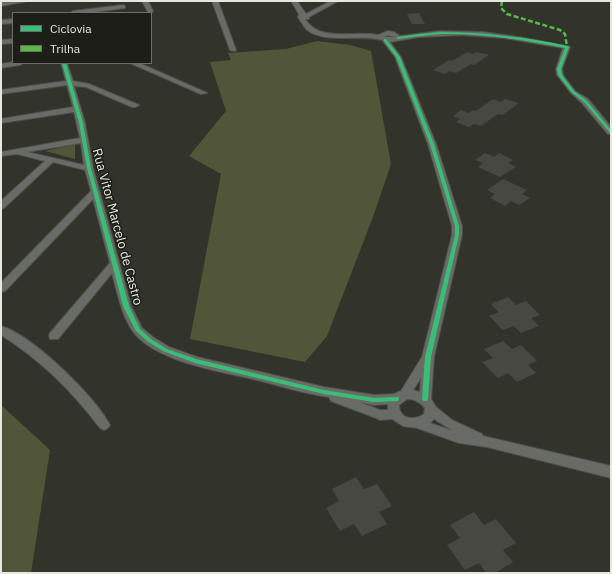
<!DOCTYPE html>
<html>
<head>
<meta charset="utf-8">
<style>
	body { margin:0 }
	#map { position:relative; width:612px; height:574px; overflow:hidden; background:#32342c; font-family:"IBM Plex Sans",sans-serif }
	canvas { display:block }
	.frame { position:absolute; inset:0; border:2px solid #e6e8e0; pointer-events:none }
	.legend { position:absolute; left:12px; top:12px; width:140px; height:52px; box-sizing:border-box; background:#1c1e17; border:1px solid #6d6f67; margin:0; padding:5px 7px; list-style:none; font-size:12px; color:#e6e8e0 }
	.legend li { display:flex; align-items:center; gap:8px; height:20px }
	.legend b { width:20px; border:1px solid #6d6f67 }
</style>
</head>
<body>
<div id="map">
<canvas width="612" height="574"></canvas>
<div class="frame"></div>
<ul class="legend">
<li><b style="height:5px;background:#3abd76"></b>Ciclovia</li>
<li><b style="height:5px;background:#58b947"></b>Trilha</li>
</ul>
</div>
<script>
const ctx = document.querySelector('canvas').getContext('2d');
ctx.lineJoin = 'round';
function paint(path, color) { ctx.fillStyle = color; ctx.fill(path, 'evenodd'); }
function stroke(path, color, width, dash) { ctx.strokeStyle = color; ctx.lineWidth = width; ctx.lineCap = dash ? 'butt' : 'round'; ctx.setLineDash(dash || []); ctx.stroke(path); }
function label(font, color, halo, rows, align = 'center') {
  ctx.font = font + ' "IBM Plex Sans",sans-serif'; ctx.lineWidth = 3; ctx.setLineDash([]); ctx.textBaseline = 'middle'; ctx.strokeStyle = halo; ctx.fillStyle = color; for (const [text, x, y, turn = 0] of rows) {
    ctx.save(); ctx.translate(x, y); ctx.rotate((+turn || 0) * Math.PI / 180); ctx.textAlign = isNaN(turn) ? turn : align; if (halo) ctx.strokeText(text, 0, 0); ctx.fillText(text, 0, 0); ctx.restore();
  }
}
paint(new Path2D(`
	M317,41l33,4 21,6 20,113 -18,53 -46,119 -22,26 -115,-23 31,-165 -32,-18 37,-45 -16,-49 21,-2 -3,-7 58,-4z
	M75,144v15l-30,-8z
	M1,405l49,45 -19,123h-30z`), '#505637');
paint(new Path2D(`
	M419,13l6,11h-13l-5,-10z
	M467,52l6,2 4,-2 12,3 -15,10 -3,-1 -15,9 -6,-2 -5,3 -12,-4 16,-10 3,1z
	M493,99l8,3 4,-3 14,4 -16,12 -5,-1 -17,12 -7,-2 -5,3 -13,-5 4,-3 -7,-3 8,-6 8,3 4,-3 3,1z
	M485,153l9,4 5,-4 14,7 -5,3 8,4 -16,10 -22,-10 5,-4 -8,-3z
	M503,179l24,11 -5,4 8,4 -11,7 -8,-4 -6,5 -15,-8 5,-4 -8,-4z
	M508,297l8,8 10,-4 14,14 -9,3 8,8 -18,7 -7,-7 -11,4 -14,-14 10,-4 -8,-8z
	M503,341l9,8 9,-4 16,16 -9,4 8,8 -19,9 -9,-9 -10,5 -16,-16 11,-4 -9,-9z
	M356,477l8,12 13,-5 15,22 -13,6 8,12 -25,12 -8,-12 -14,7 -14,-23 13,-7 -7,-12z
	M474,512l10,13 12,-6 20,24 -13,7 10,12 -18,11h-9l-7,-10 -14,7 -18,-25 13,-7 -10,-13z`), '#474842');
const street = new Path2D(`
	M12,1h17l-28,5v-4z
	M142,1h6l5,10 -1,1h-4z
	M212,1h6l18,49 -1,1 -5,-1z
	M291,1h6l9,13 25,-13h7l-29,16v2h-4c15,24 50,11 73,16l10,-4 6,1 6,4 40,-5 43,1 42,6 45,9 -8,22 1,6 12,16 13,8 23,28v7h-3l-26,-31 -11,-10 -14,-18 -1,-6 7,-21 -59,-10 -42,-3 -43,2 -29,5 11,15 35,87 26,82v9l-28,122 -3,42 5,8 16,13 30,14 1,2 128,30v12l-124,-31 -28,-4 -42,-15 -14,-2 -11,-7 -12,1 -4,-2 -45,-17 -2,-4c-23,-3 -45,-10 -68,-16 -36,-9 -103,-18 -127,-48 -12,-16 -17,-41 -22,-60l-54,66h-8l-1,-3 1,-3 60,-70 -17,-64 -88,92 -4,1v-9l90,-92 -6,-21 -32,-8 -49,46 -3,1v-8l44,-40 -28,-7 -16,2v-4l79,-14 -6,-26 -73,11v-4l72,-12 -6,-22 -66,9v-4l65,-9 -5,-18h6l6,18 16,3 50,21 -4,2h-3l-46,-20 -12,-1 11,37 8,45 38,138 11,22 11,9 16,10 28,10 127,30 50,8 20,-1 7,-3 21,-34 30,-122v-9l-24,-82 -33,-87 -13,-17c-21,-6 -58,4 -75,-10 -4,-4 -6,-9 -9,-13l1,-3zM388,35l7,2h-12zM81,143l3,22 -57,-13zM421,378l-1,14 -7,-2zM407,399c7,0 13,3 18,9l-1,6c-10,7 -25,5 -25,-9zM359,402l15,3 14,-1v6h-8zM434,419l19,12 -23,-8z
	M123,5l2,1v2l-38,5h-17l3,-2z
	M13,19v4l-12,1v-4z
	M13,39v4l-12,1v-4z
	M13,62l10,1 -3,2 -19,3v-4z
	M130,63h9l68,30 -6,1z
	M1,326c31,9 94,70 109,99l-2,3 -4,2 -4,-2c-28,-37 -59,-68 -99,-93z`);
stroke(street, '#4e504a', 2);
paint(street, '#696b67');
stroke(new Path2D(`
	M502,1l-1,7 6,6 53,16 5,4 2,13`), '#58b947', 2.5, [5, 2.5]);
paint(new Path2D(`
	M440,32c43,0 86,5 128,14l1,1 -8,22 1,6 12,16 12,9 25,30v3h-1l-26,-31 -12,-9 -14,-18 -1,-6 8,-21c-41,-8 -82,-15 -124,-14 -15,1 -29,3 -43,5l-2,-1 2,-1 21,-3z
	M384,39h2l14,18 34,87 25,82v9l-28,122 -3,42 -1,2h-4l-1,-2 3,-42 30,-122v-9l-25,-82 -34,-87 -12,-16z
	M62,63h4l17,60 8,45 38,138 11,23 11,10 16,10 29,10 128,31 50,8 22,-1h2l1,2 -1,2 -24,1 -50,-8 -129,-31 -32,-12 -16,-10 -11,-10 -13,-25 -36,-138 -8,-45z`), '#3abd76');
label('13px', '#e6e8e0', '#1c1e17', [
	["Rua Vitor Marcelo de Castro",117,227,75]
]);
</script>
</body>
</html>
